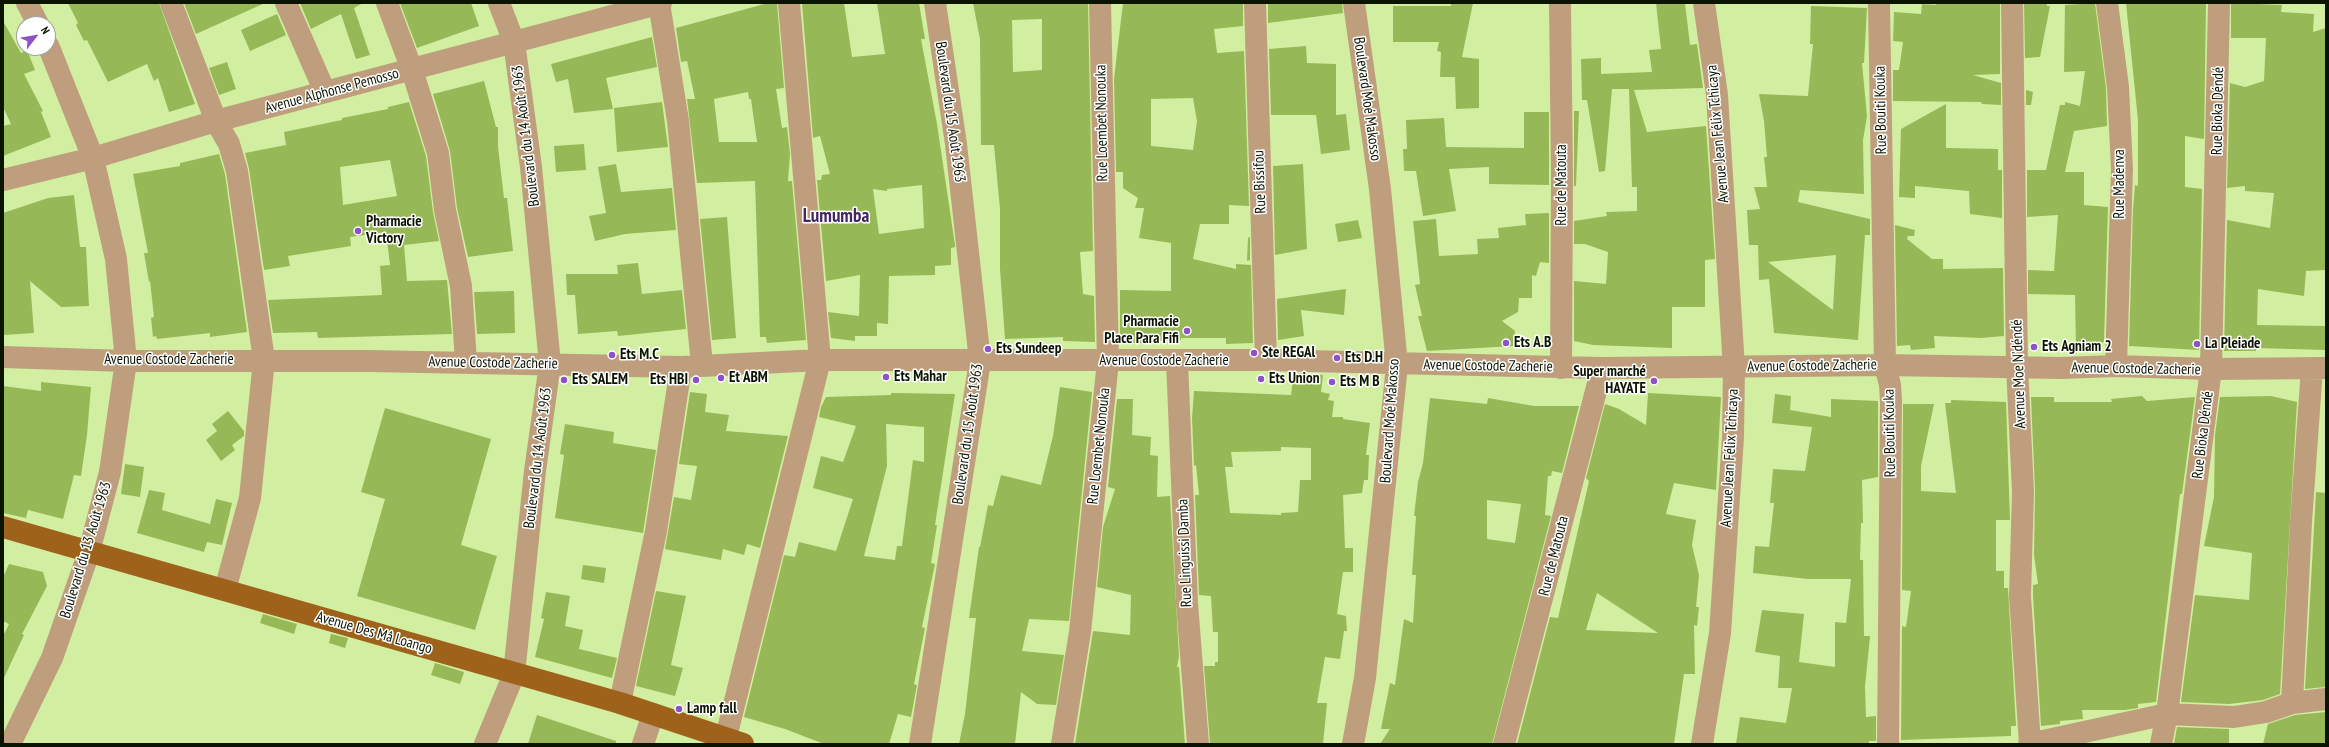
<!DOCTYPE html>
<html>
<head>
<meta charset="utf-8">
<style>
	body { margin:0 }
	#map { position:relative; width:2329px; height:747px; overflow:hidden; background:#d2efa1; font-family:"PT Sans Narrow",sans-serif }
	canvas { display:block }
	.frame { position:absolute; inset:0; border:4px solid #0b1400; pointer-events:none }
	.north { position:absolute; left:16px; top:16px; width:40px; height:40px; box-sizing:border-box; background:#fff; border:1px solid #9da199; border-radius:50%; rotate:59deg; font-size:11px; font-weight:700; line-height:16px; text-align:center; color:#0b1400 }
	.north::after { content:''; display:block; margin:auto; width:14px; height:18px; background:#8e51c8; clip-path:polygon(50% 0,100% 100%,50% 72%,0 100%) }
</style>
</head>
<body>
<div id="map">
<canvas width="2329" height="747"></canvas>
<div class="frame"></div>
<div class="north">N</div>
</div>
<script>
const ctx = document.querySelector('canvas').getContext('2d');
ctx.lineJoin = 'round';
function paint(path, color) { ctx.fillStyle = color; ctx.fill(path, 'evenodd'); }
function stroke(path, color, width, dash) { ctx.strokeStyle = color; ctx.lineWidth = width; ctx.lineCap = dash ? 'butt' : 'round'; ctx.setLineDash(dash || []); ctx.stroke(path); }
function label(font, color, halo, rows, align = 'center') {
  ctx.font = font + ' "PT Sans Narrow",sans-serif'; ctx.lineWidth = 3; ctx.setLineDash([]); ctx.textBaseline = 'middle'; ctx.strokeStyle = halo; ctx.fillStyle = color; for (const [text, x, y, turn = 0] of rows) {
    ctx.save(); ctx.translate(x, y); ctx.rotate((+turn || 0) * Math.PI / 180); ctx.textAlign = isNaN(turn) ? turn : align; if (halo) ctx.strokeText(text, 0, 0); ctx.fillText(text, 0, 0); ctx.restore();
  }
}
paint(new Path2D(`
	M68,3h91l36,101 -26,8 -11,-34 -4,3 -7,-17 -39,18 -21,-42 -3,1 -8,-16 2,-2z
	M184,3h81l-69,31z
	M300,3h63l-9,5 16,47 -14,4 -15,-45 -30,15z
	M400,3h71l8,23 -62,22z
	M768,3h9l7,85 -8,1 6,39 5,-1 3,27 -2,27h4l14,159 -39,3 -1,-6h-6l-5,-156 -58,2 -10,-84h8l-8,-38 -6,1 -5,-34zM748,92l1,7h2l6,43h-38l-5,-43z
	M802,3h42l8,54 33,-3 -8,-51h42l6,36h-4l16,85 18,121v2l-4,1v17l-16,1v9l-46,1 -1,48 -11,-1v13h-22v5l-24,-3 -3,-26 31,4 1,-41 -34,6 -9,-101h4l1,-5 8,-1 -10,-38 -7,2zM922,185l2,43 -45,6 -6,-45 14,2v-2z
	M973,3h115l5,248 -13,1 3,42 11,2 1,46 -32,-1v-4l-58,2 -5,-70v-60l-6,-64h-13l-1,-106zM1042,19v51l-29,2 -1,-52z
	M1123,3h120v23l-29,3 3,24 27,-2 5,155 -20,-1v19h-29l-7,35 43,10v-5l15,1 2,78 -27,1v-6h-45v2l-31,1 -1,2h-29v-53l51,1v-48l-32,-5 5,-30h-9l3,-10 -15,-10v-16h-7l-2,-93zM1193,98l4,23 -4,29 -42,-4v-47z
	M1268,3h74l1,10 -75,10z
	M1451,3h22l-11,54 17,2v49l-23,1 -1,-32h-15l1,-25 -4,-1 2,-9h-46v-36h58z
	M1656,3h29l5,42 7,-1 6,44 -69,2 13,42 59,-6 9,133 -10,1v47h-33v41l-79,-3 -19,-4v-60l32,3 2,-32 -23,-8h-11v-31v8l33,-5 -1,-4 31,-1v-24h-5l-3,-98h-17l-7,82 -6,1 -12,-72h-5l-1,-41 20,-1v16l51,-2 -3,-22 12,-1z
	M1937,3h63v71l-27,1 28,8v22l-19,-1 -1,-2 -88,-1v-31h6l4,-28 -10,-1 1,-29 27,2 1,-10 14,1z
	M2024,3h23v3h3l-10,51 -15,1z
	M2095,3l11,85 1,38 -33,5 -9,41h19v33l24,2 -4,135 -28,6 -1,-53 -47,-1v-24l26,1 4,-56 -31,2v-47h19l14,-65h5v-3l15,4 5,-35 -21,1 1,-67z
	M2126,3h80l-2,136 -19,-3v51l17,2 -3,161 -70,-4 4,-137 2,-24 3,1v-66z
	M2231,3l51,2 -1,7 33,2 -1,18 13,-4v242l-20,1 -2,25 -46,-7 -1,36 69,1v24l-70,-2v3h-32l3,-131 43,8 4,-35 -29,-2v-5l-18,2 3,-105 15,4 19,-6 2,-43h-35z
	M1811,6l56,2 -3,55h-2l5,53 -4,24 1,54 -64,-4 -2,12 72,17v16h-5l-7,105 -84,-7 -5,-54 -10,1 -1,-35h-9l-2,-35 13,-1 -6,-22h13l-3,-30h3l-3,-36 -5,-27 49,2 5,-52h-3zM1836,255l-3,55 -65,-48z
	M277,14l9,21 -36,16 -9,-21z
	M3,21l18,32 6,-3 8,20 -11,4 19,37 -2,1 10,25 -48,19v-30l8,-2 -8,-17z
	M652,37l5,30 -51,11 7,31 -39,4 -6,-34 -12,3 -5,-18z
	M1306,46l1,17 29,1v51l10,-1 4,36 -29,4 -5,-39h-45l-2,-66z
	M227,62l9,27 -17,6 -10,-27z
	M484,81l12,46h2v20l6,51h3l6,53 -45,6 -11,-49 -7,-57 -17,-57z
	M2026,90l7,2 -2,13h-5z
	M409,102l17,54 7,56 6,29 -35,4 3,36 40,-1 5,54 -134,4 -1,-6 -44,1 -5,-33 114,-5 -2,-29 10,-1 -4,-33 -36,5 1,9 -63,10 2,10 -26,4 -15,-101 -4,-16 41,-8 -2,-13 58,-12v-2l46,-9v-2zM390,160l7,36 -54,9 -3,-38z
	M662,102l6,45 -51,5 -3,-44z
	M1946,104v44l52,1v21h4v48l-32,-4 -1,-23 -54,-5v12l-16,-1 2,-68z
	M1574,111h5l-3,75h-2z
	M1524,112h25v73l-60,-1v-17l-40,2 7,42 -33,5 -7,-45h-12l-1,-22h4l-1,-29 38,-2 2,29 78,1z
	M584,144l2,26 -30,2 -2,-26z
	M219,154l6,20 22,158 -37,5v-4l-53,6 -1,-3 -3,1 -2,-19 3,-1 -4,-36 -1,1 -5,-29h4l-15,-79 47,-8v-3z
	M616,164l5,28 51,-4 4,42 -51,4 -30,7 -6,-25 17,-3 -8,-46z
	M1303,164l4,85 -32,6 -2,-89z
	M74,195l6,52h6l3,59 -28,1 -31,-26 4,52 -31,2v-122l45,-15z
	M1549,213v50l-9,-1 -4,14 -4,-1v23h-13l-1,14 -16,9 13,10 -2,15 -86,5 -9,-35h4l-7,-31 5,-1 -7,-63 23,-2 3,37 39,-2 -1,-15 22,-1 -1,-10 28,-3 -1,-11z
	M727,217l9,121 -24,2 -12,-121z
	M1358,220l4,18 -24,4 -3,-18z
	M1895,225l20,5 -1,6h-6l-1,3 25,20h11v10l60,-1 1,68 -23,2 -47,-2 1,12 -24,2 -1,-5 -13,1z
	M1250,237v23l-3,1 1,-23z
	M638,263l4,31 40,-4 4,39 -68,7 -1,-5 -39,3 -3,-39h-8l-1,-21h52l-1,-9z
	M1346,289l-2,26 -43,-5 3,26 -26,4 -1,-41z
	M514,291l1,42 -38,1 -3,-42z
	M1294,373l29,2 -2,17 9,2 -2,6 6,1 -2,16h11v2l27,4 -4,32h3l-1,25h-4l-2,13 -19,2 2,53h8v24h-10l-6,42 9,2 1,15h-3l-4,28 -15,-2 -8,46h10l-4,41h-113l-6,-78h11v-4h3v-30h-5l-2,-36 -12,-1 -4,-100h4l-3,-30 -2,1 -2,-48 2,-27 97,4zM1281,447l30,1v32h-11l-2,32 -17,1v2l-51,-2 -5,-46h8l-2,-15 50,-1z
	M41,382l50,5 -4,48 -6,41 -7,-1 -11,44 -35,-9 -2,8 -23,-5v-127l38,5z
	M1060,387l32,5 -23,229 -40,-2 -7,32 42,4 -8,50 -19,-1 -16,-12 -6,52h-56l6,-30 11,-96h-7l10,-71h1l8,-42 5,1 8,-31 40,10 12,-49z
	M690,392l17,2 -2,18 24,3 -3,16 62,5 -28,112 -13,-4 -3,11 -21,-6 -2,11 -56,-11 9,-52 17,3 6,-34 -18,-2z
	M891,393l64,1 -20,131h2l-6,38 4,1 -13,63 3,1 -11,56 3,1 -6,32 -13,-3 -9,30h-65l-39,-15 -41,-12 40,-162 11,2 4,-15 37,9 17,-52 -40,-11 8,-32 22,6 13,-36 -37,-9 2,-10 5,-10 65,-2zM886,424l38,3v35l-11,-2 -11,86h-5l-2,14 -31,-4 23,-90z
	M1648,393l73,4 -5,93 -42,-7 -8,31 30,6 -4,25 7,30 -3,32h3l-2,19 -3,-1 1,49h-11l-10,70h-157l33,-127 8,1 31,-137 -3,-3 19,-74 14,5 27,16zM1597,593l61,40 -72,-3z
	M1775,394l16,2 -1,14 41,7v-18l47,2v76l-16,3 1,43h-2l-1,37h3l1,76h6l-5,51 1,30 10,-1v25h-7v3h-133l4,-27 46,6 6,-35h-14l2,-32 -25,-4 7,-42 42,4 -5,48 36,5v-45l11,1 5,-44h-43l-55,-6 2,-27 14,1 5,-44h-4l3,-34 32,2 7,-44 -40,-4z
	M2142,396l5,5 48,-4 -13,97h-2l-24,208 -18,2v4l-13,2h-43l1,9 -23,2v3l-19,2 -8,-130v-11l5,-1 -4,-29 1,-64 -4,-94h23v5h58l-1,-3z
	M2271,396l26,6 -17,292 -17,6 -34,4 -48,-2 14,-107 54,5 3,-47 -48,-7 10,-49 1,-62 5,-38z
	M1430,398l57,6 1,-6 46,8h45l-17,67 -10,-2 -1,5h-3l-3,39 6,1 -59,228h-112l10,-15h-9l9,-46 5,2 9,-66 9,4 3,-48h-4l4,-59h-2l4,-34 5,-19zM1487,500l34,4 -6,39 -28,-4z
	M1117,399h16l-1,36 19,2 -1,18 8,1 -1,41 13,-1 9,160 -2,11h2l6,77h-110l18,-113 37,4 1,-40 -34,-8 6,-60 12,-38 -7,-2z
	M1951,400l55,2 4,118h-14v51h8v17h4l8,138h-5v10l-110,4 1,-114 4,1 5,-36 -9,-1 1,-186h31l-13,62v25l35,2 -11,-90h6z
	M385,408l106,31 -30,106 36,11 -22,74 -118,-34 28,-97 -24,-7z
	M228,411l16,20v5l-12,9 3,5 -14,11 -15,-21 11,-9 -5,-7z
	M565,424l49,8 -1,11 43,7 -13,83 -88,-15 9,-63 -4,-1z
	M125,464l19,3 -4,30 -19,-3z
	M149,490l16,3 -3,17 48,14 6,-25 16,4 -10,42 -15,-3 -3,10 -67,-19z
	M2316,492l10,1v171l-1,23 -20,2z
	M9,564l34,8 4,14 -25,48 2,1 -21,45v-44l6,-12 -6,-3v-44z
	M583,565l23,3 -2,15 -23,-4z
	M656,591l30,5 -15,69 12,3 -8,28 -39,-10z
	M546,592l24,4 -5,30 18,4 -4,19 38,9 -5,20 -77,-21 9,-38 -3,-1z
	M263,614l34,10 -3,10 -34,-11z
	M331,634l17,4 -3,10 -16,-5z
	M435,663l29,9 -4,12 -29,-9z
	M2326,712v32h-63l5,-20 27,-9z
	M537,715l79,26v3h-88z
	M2177,727l52,2v15h-55z`), '#97b856');
stroke(new Path2D(`
	M27,3l11,21
	M171,3l45,118 13,23 8,27 27,189 -14,138 -25,92
	M286,3l39,89
	M387,3l25,67 26,83 7,57 16,76 5,76
	M659,3l19,118 24,244
	M1255,3l11,357
	M1560,3l2,171 -1,194
	M1879,3l6,362 5,20 1,16 -3,343
	M2012,3l5,363 6,126 -3,104 10,148
	M2107,3l11,84 4,82 -6,197
	M3,180l90,-22 123,-37 445,-118
	M3,357l123,4h243l312,6 139,-7h446l336,8 283,-3 176,3 55,-2 95,3 115,-1
	M1177,361l10,242 11,141
	M620,703l36,-172 25,-164
	M2292,703l9,-181 11,-154
	M726,737l94,-377 -31,-357
	M10,744l42,-86 37,-106 21,-80 16,-111 -10,-102 -23,-101 -45,-113
	M485,744l29,-70 21,-203 15,-107 -19,-197 -17,-125 -15,-39
	M643,744l10,-30
	M920,744l60,-383 -24,-217 -21,-141
	M1062,744l18,-112 28,-271 -8,-358
	M1353,744l12,-66 32,-313 -17,-176 -26,-186
	M1504,744l98,-376
	M1702,744l18,-111 13,-196 1,-69 -17,-273 -13,-92
	M2029,744l138,-30 67,3 32,-5 26,-9 34,-4
	M2161,744l6,-30 44,-345 8,-366`), '#bf9e7e', 22);
stroke(new Path2D(`
	M3,527l617,176 123,41`), '#9e621b', 22);
for (const [x, y, r, color] of [
	[358,231,4,"#8e51c8"],
	[1187,331,4,"#8e51c8"],
	[1506,343,4,"#8e51c8"],
	[2197,344,4,"#8e51c8"],
	[2034,347,4,"#8e51c8"],
	[988,349,4,"#8e51c8"],
	[1254,353,4,"#8e51c8"],
	[612,355,4,"#8e51c8"],
	[1337,358,4,"#8e51c8"],
	[886,377,4,"#8e51c8"],
	[721,378,4,"#8e51c8"],
	[1261,379,4,"#8e51c8"],
	[564,380,4,"#8e51c8"],
	[696,380,4,"#8e51c8"],
	[1654,381,4,"#8e51c8"],
	[1332,382,4,"#8e51c8"],
	[679,709,4,"#8e51c8"]
]) { const dot = new Path2D(); dot.arc(x, y, r, 0, 2 * Math.PI); ctx.fillStyle = color; ctx.fill(dot); stroke(dot, '#fff', 1.5); }
label('15px', '#0b1400', '#fff', [
	["Avenue Alphonse Pemosso",332,91,-15],
	["Boulevard Moé Makosso",1367,99,82],
	["Rue Bouiti Kouka",1881,110,-91],
	["Rue Bioka Déndé",2218,111,-89],
	["Boulevard du 15 Août 1963",950,112,82],
	["Rue Loembet Nonouka",1102,123,-91],
	["Avenue Jean Félix Tchicaya",1718,134,-95],
	["Boulevard du 14 Août 1963",526,136,-97],
	["Rue Bissifou",1260,182,-92],
	["Rue Madenva",2120,184,-90],
	["Rue de Matouta",1562,185,-90],
	["Avenue Costode Zacherie",169,360],
	["Avenue Costode Zacherie",1164,361],
	["Avenue Costode Zacherie",493,363,1],
	["Avenue Costode Zacherie",1488,366,1],
	["Avenue Costode Zacherie",1812,366,-1],
	["Avenue Costode Zacherie",2136,369,1],
	["Avenue Moe N'déndé",2019,374,-92],
	["Boulevard Moé Makosso",1390,421,-86],
	["Rue Bouiti Kouka",1890,433,-91],
	["Boulevard du 15 Août 1963",968,434,-82],
	["Rue Bioka Déndé",2203,435,-83],
	["Rue Loembet Nonouka",1099,446,-84],
	["Boulevard du 14 Août 1963",538,458,-83],
	["Avenue Jean Félix Tchicaya",1730,458,-87],
	["Boulevard du 13 Août 1963",86,550,-73],
	["Rue Linguissi Damba",1185,553,-92],
	["Rue de Matouta",1554,556,-76],
	["Avenue Des Mâ Loango",374,633,16]
]);
label('bold 15px', '#0b1400', '#fff', [
	["Pharmacie",366,222],
	["Victory",366,239],
	["Pharmacie",1179,322,"right"],
	["Place Para Fifi",1179,339,"right"],
	["Ets A.B",1514,343],
	["La Pleiade",2205,344],
	["Ets Agniam 2",2042,347],
	["Ets Sundeep",996,349],
	["Ste REGAl",1262,353],
	["Ets M.C",620,355],
	["Ets D.H",1345,358],
	["Super marché",1646,372,"right"],
	["HAYATE",1646,389,"right"],
	["Ets Mahar",894,377],
	["Et ABM",729,378],
	["Ets Union",1269,379],
	["Ets SALEM",572,380],
	["Ets HBI",688,380,"right"],
	["Ets M B",1340,382],
	["Lamp fall",687,709]
], 'left');
label('bold 19px', '#43265f', '#fff', [
	["Lumumba",836,217]
]);
</script>
</body>
</html>
